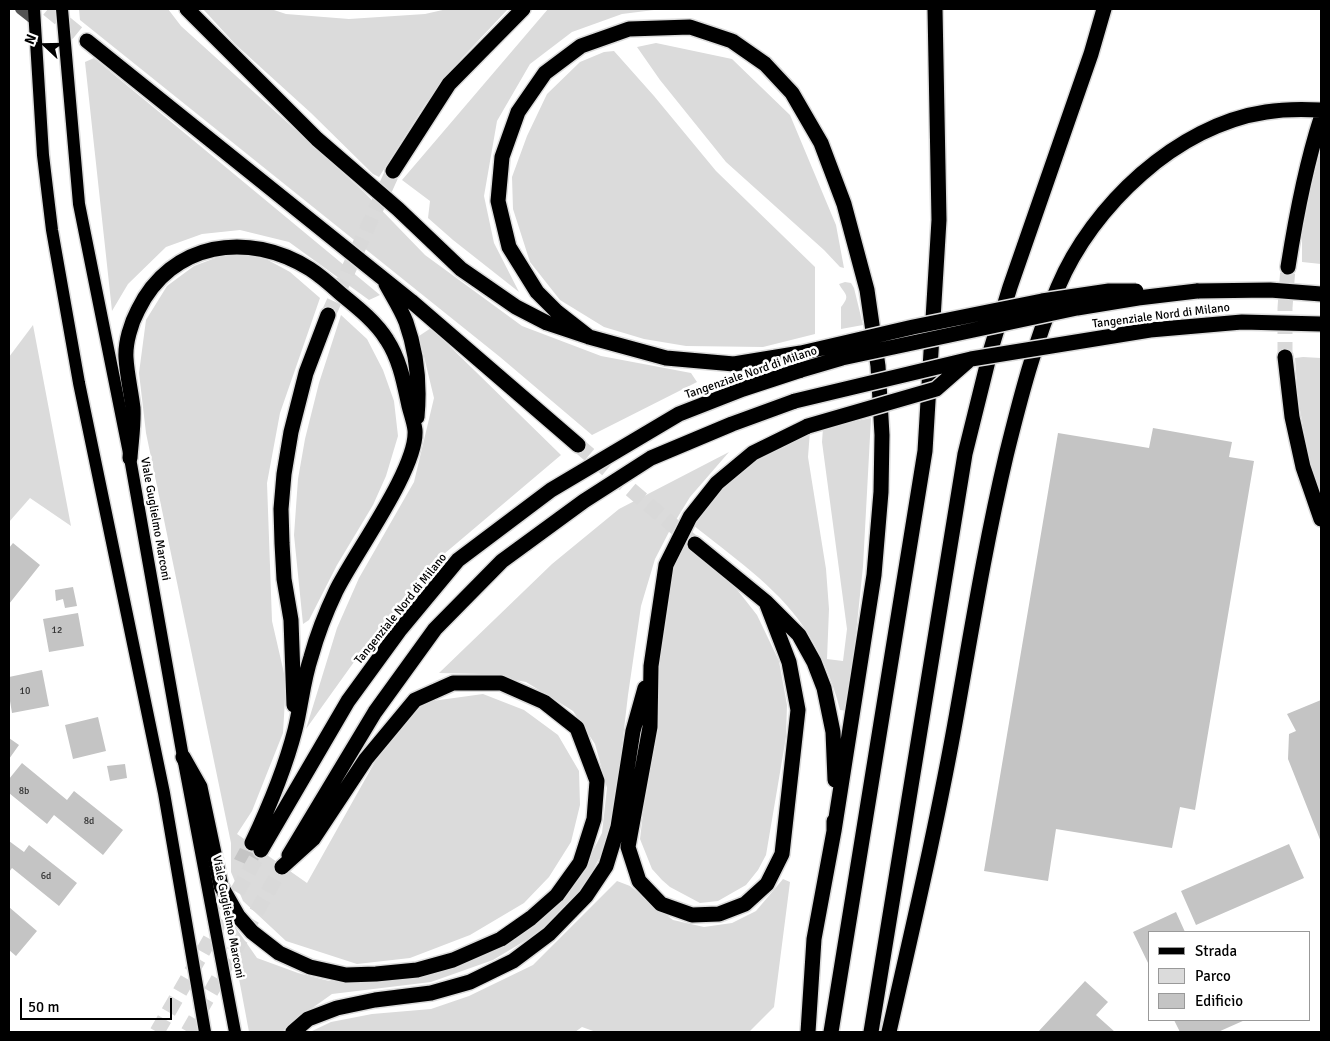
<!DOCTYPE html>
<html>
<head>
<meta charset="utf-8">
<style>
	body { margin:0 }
	#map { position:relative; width:1330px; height:1041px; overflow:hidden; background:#fff; font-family:Signika,sans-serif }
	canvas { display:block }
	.frame { position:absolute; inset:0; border:10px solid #000; pointer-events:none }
	.legend { position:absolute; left:1148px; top:931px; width:162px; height:90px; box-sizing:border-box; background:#fff; border:1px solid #999; margin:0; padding:6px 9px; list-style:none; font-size:15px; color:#000 }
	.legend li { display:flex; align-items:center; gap:10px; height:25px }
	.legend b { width:25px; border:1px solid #999 }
	.north { position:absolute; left:20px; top:20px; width:50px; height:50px; -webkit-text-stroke:4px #fff; paint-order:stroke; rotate:291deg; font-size:14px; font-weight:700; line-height:20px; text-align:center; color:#000 }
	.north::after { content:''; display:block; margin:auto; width:18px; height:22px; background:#000; clip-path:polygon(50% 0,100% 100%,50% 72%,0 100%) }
	.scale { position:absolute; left:20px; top:998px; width:152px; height:22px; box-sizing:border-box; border:2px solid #000; border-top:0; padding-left:6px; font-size:15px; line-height:18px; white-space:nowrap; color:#000; -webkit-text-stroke:4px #fff; paint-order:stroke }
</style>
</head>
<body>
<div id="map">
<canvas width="1330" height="1041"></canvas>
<div class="frame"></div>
<ul class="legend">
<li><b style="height:6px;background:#000"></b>Strada</li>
<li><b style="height:14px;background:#dbdbdb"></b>Parco</li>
<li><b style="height:14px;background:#c4c4c4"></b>Edificio</li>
</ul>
<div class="north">N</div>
<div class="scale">50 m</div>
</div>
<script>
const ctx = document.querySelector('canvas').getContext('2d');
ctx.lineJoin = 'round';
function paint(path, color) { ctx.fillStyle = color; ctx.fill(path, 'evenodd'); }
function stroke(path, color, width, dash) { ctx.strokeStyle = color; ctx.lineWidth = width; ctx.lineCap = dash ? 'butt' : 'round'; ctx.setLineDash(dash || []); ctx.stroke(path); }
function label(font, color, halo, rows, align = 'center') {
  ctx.font = font + ' Signika,sans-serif'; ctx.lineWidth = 5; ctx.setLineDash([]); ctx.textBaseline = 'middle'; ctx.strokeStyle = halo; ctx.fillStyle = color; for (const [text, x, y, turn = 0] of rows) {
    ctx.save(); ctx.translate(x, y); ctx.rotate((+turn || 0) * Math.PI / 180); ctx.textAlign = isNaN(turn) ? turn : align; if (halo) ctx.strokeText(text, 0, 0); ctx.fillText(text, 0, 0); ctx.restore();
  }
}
paint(new Path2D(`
	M79,9h89l13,17 183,166 61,63 97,71 79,30 90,17 6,9 -105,53 -92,-78 -420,-337z
	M203,9h68l15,5 63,5 76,-5 22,-5h61l-46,49 -36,45 -47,74 -6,-3 -62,-61 -76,-69z
	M548,9h114l-40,5 -50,18 -42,32 -33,57 -13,75 10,47 25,49 -66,-52 -25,-22 2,-17 -28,-21z
	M656,43l76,16 58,56 46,110 8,43 -4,-1 -16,-17 -98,-88 -66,-82 -23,-33z
	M614,51l40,45 62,75 99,96v67l-52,13 -77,-1 -42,-7 -40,-12 -44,-27 -30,-38 -17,-53 -1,-32 15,-41 20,-42 33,-32 24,-10z
	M94,58l286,237 -11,5 -80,-58 -49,-12 -38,4 -36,13 -38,37 -16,27 -27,-249z
	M1321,151v113l-19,-2v-37l16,-65z
	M234,251l32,8 24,13 30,26 -40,115 -13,70 5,138 14,61 -3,51 -31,78 -15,23 70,49 88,-157 30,-24 58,-8 41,16 34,25 21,36 1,34 -9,37 -22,35 -25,26 -54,32 -60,23 -53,6 -71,-23 -43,-40 -12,-29v-29l-85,-410 -7,-60 7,-53 21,-34 27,-20z
	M845,282l6,1 3,5 9,37 -22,4v-22c10,-12 4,-12 -2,-23z
	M341,315l26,24 16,31 11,31 4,35 -12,40 -13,29 -36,60 -28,55 -6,4 -9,-89 4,-56 7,-40 14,-56z
	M33,325l38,201 -41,-28 -21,24v-165z
	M431,328l130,127 -117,99 -75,87 -63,88 31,-101 22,-50 55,-96 20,-84 -15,-62z
	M1303,357l18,1v136l-12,-35 -11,-60 -3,-41z
	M871,418l-8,148 -15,145 -8,-1c-7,-29 -20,-59 -37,-84 -26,-39 -74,-72 -110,-101 14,-17 27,-36 44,-50 22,-19 48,-31 73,-44l-2,26 18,112 3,40 -2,50 16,2 4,-32 -25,-187 1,-14z
	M729,452l-39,45 -19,31 -16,31 -14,47 -13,89 -13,111 -12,45 -19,36 -41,43 -50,30 -62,22 -99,12 -45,32 -4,6h-34l-22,-117 30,43 41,15 31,8 51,1 48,-6 71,-28 46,-32 32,-34 25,-49 5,-45 -12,-44 -22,-33 -47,-29 -44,-8 -43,-1 113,-109 67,-55z
	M684,544l51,43 22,28 22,46 8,44 -1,32 -20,118 -8,15 -12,15 -28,16 -18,2 -30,-16 -8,-7 -10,-11 -12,-30 15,-129 7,-80 12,-68z
	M783,879l7,3 -16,125 -25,25h-153l-14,-5 -7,5h-265l21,-10 41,-8 59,-5 38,-13 64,-31 84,-84 13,5 43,34 31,7 28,-4 24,-12z`), '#dbdbdb');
paint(new Path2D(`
	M1153,428l79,14 -3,15 25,4 -59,349 -15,-3 -8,41 -116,-19 -8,52 -64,-10 74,-438 91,15z
	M13,543l27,22 -31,39v-56z
	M73,587l4,19 -12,2 -2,-9 -7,2 -1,-11z
	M78,613l6,33 -35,6 -6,-33z
	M42,670l7,36 -37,7 -3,-18v-18z
	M1321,700v142l-33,-83 1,-25 7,-3 -9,-17z
	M98,717l8,34 -33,8 -8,-34z
	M9,738l10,7 -10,14z
	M22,763l45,37 7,-9 49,39 -20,25 -49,-40 -7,9 -38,-31v-14z
	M125,764l2,14 -17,3 -3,-15z
	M9,841l15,11 5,-7 48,38 -18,23 -47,-38 -3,4z
	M1289,844l15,34 -108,47 -15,-34z
	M240,848l20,8 -5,12 -21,-9z
	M9,907l28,24 -21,25 -7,-6z
	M1176,912l9,20h-36v33l-16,-33z
	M1085,981l23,21 -12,13 19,17h-77z
	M1174,1020h71l-27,12h-38z`), '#c4c4c4');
stroke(new Path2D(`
	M48,9l39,32
	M328,315l65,-144
	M1285,357v-49l3,-41
	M578,445l117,99
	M157,1032l104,-182
	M188,1032l94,-165`), '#d9d9d9', 15, [15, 8]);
const primary = new Path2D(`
	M34,9l9,146 9,75 27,153 85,410 41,239
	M62,9l17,195 51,254 53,299 52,275`);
const highway = new Path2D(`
	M187,9l130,130 81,70 63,60 55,38 31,16 42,14 77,21 68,6 67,-11
	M87,41l324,260 167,144
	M393,171l56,-87 74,-75
	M1288,267c8,-51 17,-100 33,-149
	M386,284c7,13 15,25 20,38 11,31 14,63 11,95
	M1197,291l73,-1 51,4
	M589,337l-32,-25 -20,-20 -28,-45 -11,-46 4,-44 16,-45 27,-39 36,-27 48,-17 61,-2 42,14 33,23 27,29 29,50 23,61 23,86 11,76 4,69 -1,57 -7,83 -40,256
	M1285,357l7,60 11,50 18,52
	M130,458c1,-16 4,-34 3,-50 -2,-17 -6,-33 -7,-50 -1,-15 5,-35 12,-48 33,-68 110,-80 172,-41 11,7 21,16 31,25 16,13 35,28 46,46 13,20 17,43 22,66 2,8 5,16 6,24 3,38 -61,124 -79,161 -10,21 -19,44 -25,66 -8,24 -10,49 -16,73 -10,39 -26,77 -43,113
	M695,544l71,58 33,33 15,27 10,26 9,44 2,48
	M766,602l23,60 9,48 -16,144 -15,30 -22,20 -26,10 -27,1 -31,-11 -22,-23 -11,-34 22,-120 1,-61 15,-101 24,-48 27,-34 36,-30 55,-27
	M294,705l-3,-85 -7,-41 -2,-36 -1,-34 3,-35 7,-42 15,-59 22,-58
	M183,757l17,30 21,99 17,30 14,16 27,21 31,14 36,8 30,-1 41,-4 36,-10 48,-21 30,-21 26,-23 23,-32 14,-44 3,-38 -20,-53 -33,-26 -43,-19h-48l-38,17 -49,59 -53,80 -31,28
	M261,850l87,-149 51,-70 59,-71 93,-70 128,-76 64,-25 58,-19
	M289,855l86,-143 60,-83 67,-68 82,-60 67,-43 81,-34 63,-23
	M293,1032l15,-13 29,-11 38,-8 56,-7 39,-11 43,-21 36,-27 37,-38 20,-30 12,-39 15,-96 12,-43
	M808,1032l6,-93 20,-108v-10
	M831,1032l94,-581 14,-231 -4,-211
	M871,1032l94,-578 26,-105 19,-62 81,-233 13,-45
	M889,1032c24,-106 49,-212 68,-320 15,-85 29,-171 49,-256 14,-57 29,-115 52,-169 34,-81 119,-162 208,-175 18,-3 37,-3 55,-2`);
stroke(primary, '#dbdbdb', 15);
stroke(highway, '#dbdbdb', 18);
stroke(new Path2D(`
	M20,9l14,11`), '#545454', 10);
stroke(primary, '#000', 12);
stroke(highway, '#000', 15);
const highwayBridge = new Path2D(`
	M801,353l112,-26 129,-26 67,-10h27
	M801,370l41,-12 235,-50 61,-10 59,-7
	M795,401l176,-42 179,-29 92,-8 79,2
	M808,426l128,-37 32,-28`);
stroke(highwayBridge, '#dbdbdb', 18, []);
stroke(highwayBridge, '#000', 15);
label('10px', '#313131', null, [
	["12",57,630],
	["10",25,691],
	["8b",24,791],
	["8d",89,821],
	["6d",46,876]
]);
label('12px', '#000', '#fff', [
	["Tangenziale Nord di Milano",1161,316,-7],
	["Tangenziale Nord di Milano",751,373,-19],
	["Viale Guglielmo Marconi",155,519,80],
	["Tangenziale Nord di Milano",401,609,-51],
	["Viale Guglielmo Marconi",228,917,79]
]);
</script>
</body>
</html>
